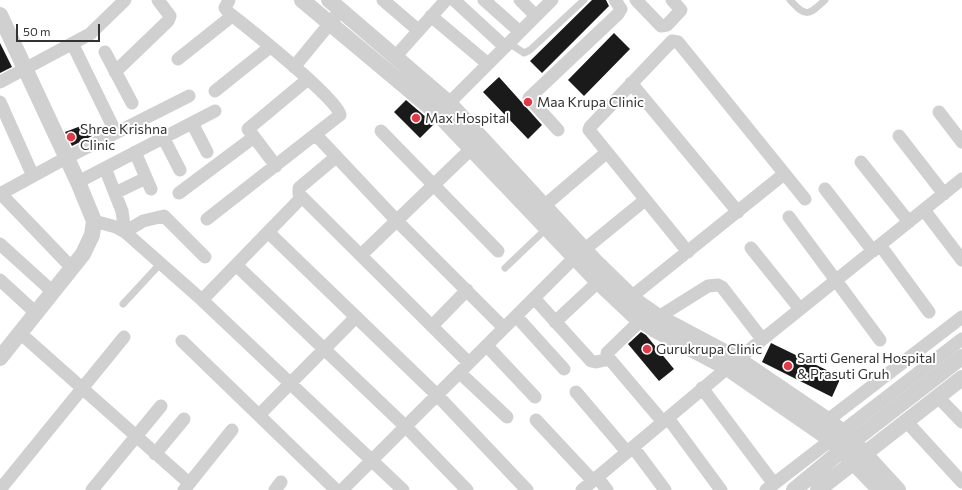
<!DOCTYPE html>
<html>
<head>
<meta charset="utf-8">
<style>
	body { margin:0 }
	#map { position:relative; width:962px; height:490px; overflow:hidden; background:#fff; font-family:Commissioner,sans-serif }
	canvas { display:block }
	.scale { position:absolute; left:16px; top:24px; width:84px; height:18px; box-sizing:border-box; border:2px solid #333; border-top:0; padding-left:5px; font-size:12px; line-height:14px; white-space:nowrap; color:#333; -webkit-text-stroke:3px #fff; paint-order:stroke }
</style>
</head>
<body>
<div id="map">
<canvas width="962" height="490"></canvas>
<div class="scale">50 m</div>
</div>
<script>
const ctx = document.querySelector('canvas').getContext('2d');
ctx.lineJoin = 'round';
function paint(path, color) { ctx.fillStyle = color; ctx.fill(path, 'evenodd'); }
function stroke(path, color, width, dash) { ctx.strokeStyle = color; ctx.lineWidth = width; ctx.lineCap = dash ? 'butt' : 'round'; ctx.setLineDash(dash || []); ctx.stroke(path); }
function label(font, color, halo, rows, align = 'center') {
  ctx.font = font + ' Commissioner,sans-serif'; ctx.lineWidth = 4; ctx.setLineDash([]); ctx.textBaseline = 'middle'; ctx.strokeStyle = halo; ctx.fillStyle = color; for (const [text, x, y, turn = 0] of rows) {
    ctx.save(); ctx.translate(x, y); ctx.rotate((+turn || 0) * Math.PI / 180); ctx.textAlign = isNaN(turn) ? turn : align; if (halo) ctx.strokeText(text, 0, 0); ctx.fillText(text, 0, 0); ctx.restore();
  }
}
paint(new Path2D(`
	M592,0h14l3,6 -67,67 -12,-12z
	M614,33l16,16 -46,47 -16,-16z
	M0,43l12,24 -12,6z
	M499,77l43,48 -14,14 -45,-47z
	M406,100l28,24 -14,14 -26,-26z
	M86,124l6,12 -20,10 -7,-14z
	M641,332l5,3 28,34 -15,12 -31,-37z
	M771,343l70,34 -9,20 -70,-35z`), '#1a1a1a');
stroke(new Path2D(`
	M790,0c16,18 19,15 35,0
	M509,43l15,10 6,-3 54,-50
	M505,268l42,-40
	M123,304l37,-40`), '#d0d0d0', 7);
stroke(new Path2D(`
	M383,0l35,30
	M454,0l51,47
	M484,0l36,32
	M520,0l16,16
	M636,0l25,26 6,-1 14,-15 -9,-10
	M431,16l57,48
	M73,45l43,88
	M105,52l27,51
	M395,57l51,-57
	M178,59l54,-43
	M294,67l42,-51
	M115,72l53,-51 2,-5 -12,-16
	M0,82l90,-48 35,-34
	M631,83l107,129
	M215,91l55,-44
	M0,102l33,74
	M443,109l109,-109
	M939,112l23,30
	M192,123l15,29
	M558,130l-29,-32 89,-84 3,-5 -6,-9
	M381,131l117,120
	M316,135l81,86 107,107
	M899,136l45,58
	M163,137l17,33
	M135,152l16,37
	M336,157l-37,31v6l170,169
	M861,162l48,60
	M276,166l-28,-37 60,-50
	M105,168l17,43 3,21 18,-11 21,-5 41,41
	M78,182l137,-71
	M825,189l48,62
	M115,193l31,-15
	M179,193l75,-56
	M0,194l66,-36 123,-62
	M1,194l71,74
	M544,206l62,-53
	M924,210l38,50
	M789,217l91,123
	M207,219l133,-104c-2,-16 -93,-88 -111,-102l-4,-5 4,-8
	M94,221l22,6 9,5 77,68 201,190
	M268,232l169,163 90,95
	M0,244l53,48
	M880,245l49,67
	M751,248l49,61
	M688,252l-99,-122 1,-3 82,-86 6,1 127,157
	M361,255l110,-106
	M236,265l170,162 61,63
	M0,280l36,33
	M631,297l153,-123
	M534,298l57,63 5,1 13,-3
	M202,300l100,-103
	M516,316l48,53
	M641,320l-34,33v3l56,66
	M652,321l56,-35 10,-1 4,2 40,52
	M555,322l43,-40
	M432,326l35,-36
	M20,333l169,150
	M182,341l154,149
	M487,346l48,51
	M460,373l47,44
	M702,388l72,96
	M576,392l51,60
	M938,397l24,25
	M259,415l97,-98
	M668,418l53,72
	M536,420l57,61
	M828,420l134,-103
	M906,421l56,61
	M633,447l32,43
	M155,454l29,-35
	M597,477l10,13
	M2,487l122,-150
	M92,490l69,-84
	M184,490l48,-60
	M275,490l6,-8
	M342,490l232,-232 71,-58
	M582,490l156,-131 224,-180
	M766,490l196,-151`), '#d0d0d0', 13);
stroke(new Path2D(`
	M302,0l135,113 161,169 35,33 22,15 72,38 104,72 49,50
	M329,0l120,103 146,158 41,40 23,16 79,42 90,61 25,21 45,49
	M0,15l78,167 16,39 -2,14 -9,19 -83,104
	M794,490l59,-49 109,-84
	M818,490l144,-112`), '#d0d0d0', 16);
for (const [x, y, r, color] of [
	[528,102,5,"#e63946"],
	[416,118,5,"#e63946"],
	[71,137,5,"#e63946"],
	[647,349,5,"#e63946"],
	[788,366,5,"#e63946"]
]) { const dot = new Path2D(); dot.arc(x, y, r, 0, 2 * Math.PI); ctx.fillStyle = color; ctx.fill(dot); stroke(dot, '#fff', 1.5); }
label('14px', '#333', '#fff', [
	["Maa Krupa Clinic",537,102],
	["Max Hospital",425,118],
	["Shree Krishna",80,129],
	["Clinic",80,145],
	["Gurukrupa Clinic",656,349],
	["Sarti General Hospital",797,358],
	["& Prasuti Gruh",797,374]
], 'left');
</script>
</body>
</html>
